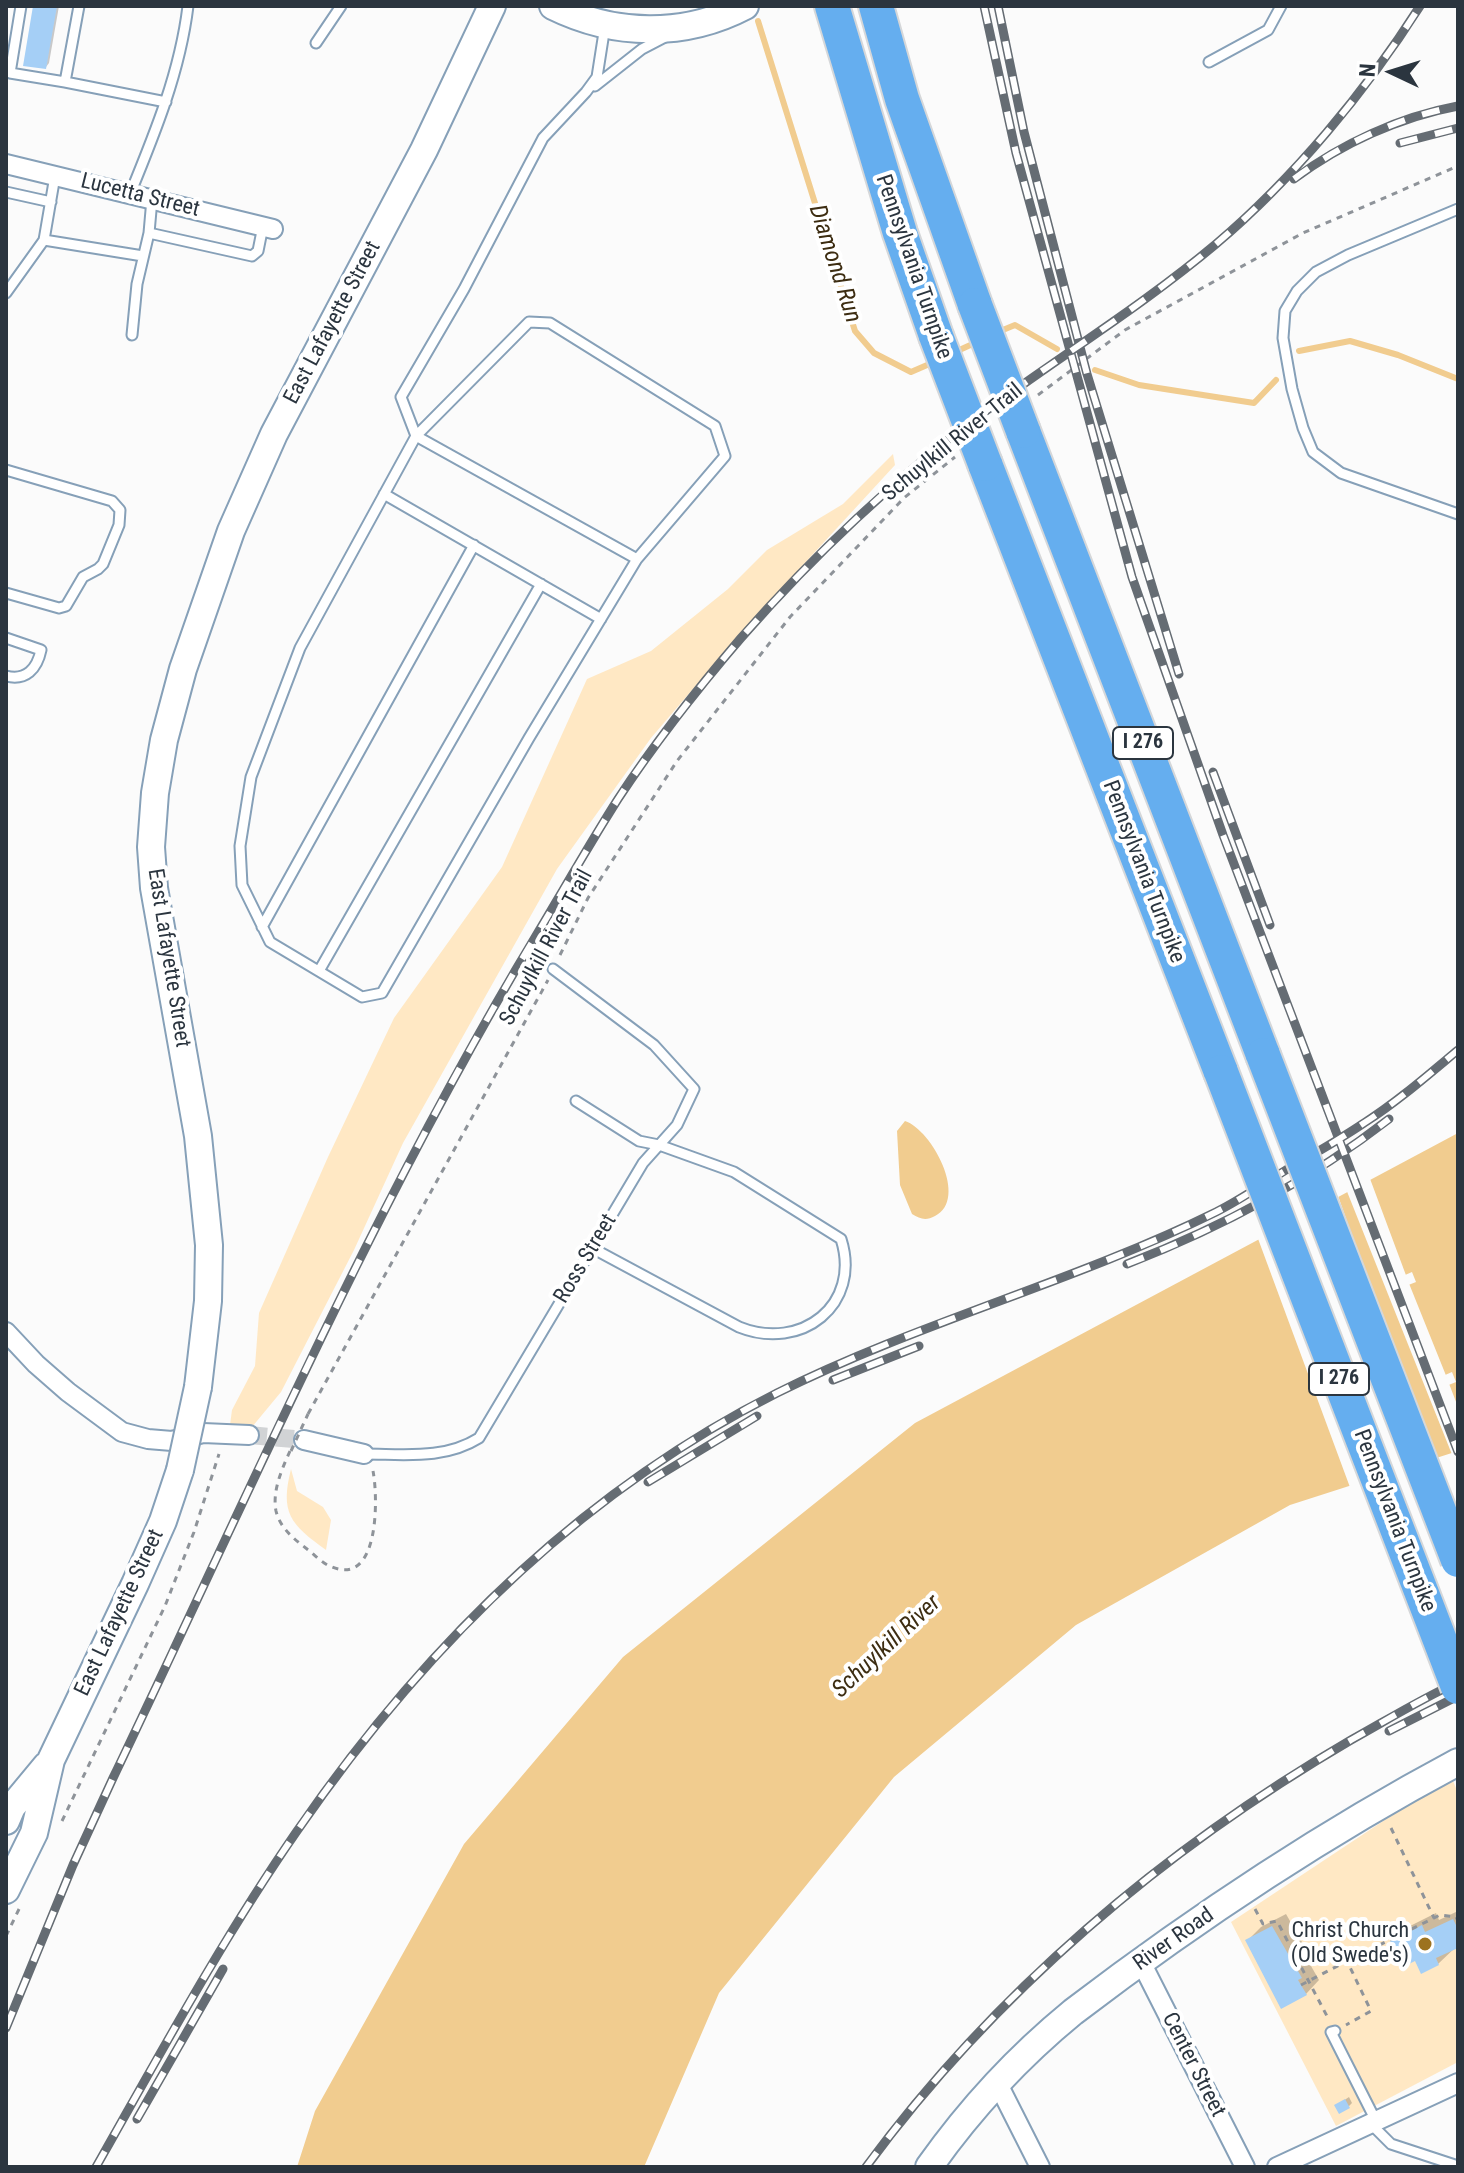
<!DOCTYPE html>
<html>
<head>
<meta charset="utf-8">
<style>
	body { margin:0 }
	#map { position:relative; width:1464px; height:2173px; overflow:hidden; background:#fbfbfb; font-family:"Roboto Condensed",sans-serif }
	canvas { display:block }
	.frame { position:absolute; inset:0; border:8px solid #2b353f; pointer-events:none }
	.north { position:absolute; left:1352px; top:32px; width:80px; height:80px; -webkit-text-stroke:6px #fff; paint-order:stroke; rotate:274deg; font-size:22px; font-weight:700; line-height:32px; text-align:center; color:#2b353f }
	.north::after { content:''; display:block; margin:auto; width:28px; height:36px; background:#2b353f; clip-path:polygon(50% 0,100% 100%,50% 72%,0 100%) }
</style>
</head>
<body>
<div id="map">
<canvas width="1464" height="2173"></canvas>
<div class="frame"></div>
<div class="north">N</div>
</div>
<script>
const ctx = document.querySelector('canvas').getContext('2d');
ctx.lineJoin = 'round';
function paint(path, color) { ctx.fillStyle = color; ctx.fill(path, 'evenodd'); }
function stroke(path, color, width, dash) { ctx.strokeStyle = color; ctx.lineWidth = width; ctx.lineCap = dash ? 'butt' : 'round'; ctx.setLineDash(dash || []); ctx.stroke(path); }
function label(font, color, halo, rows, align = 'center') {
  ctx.font = font + ' "Roboto Condensed",sans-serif'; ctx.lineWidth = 8; ctx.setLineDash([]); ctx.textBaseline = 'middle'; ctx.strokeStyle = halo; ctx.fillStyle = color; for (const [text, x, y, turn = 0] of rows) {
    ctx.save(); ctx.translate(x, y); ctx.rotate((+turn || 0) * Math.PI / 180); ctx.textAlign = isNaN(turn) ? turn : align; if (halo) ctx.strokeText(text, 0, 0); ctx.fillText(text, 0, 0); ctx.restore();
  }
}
paint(new Path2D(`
	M893,454l2,11 -149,162 -95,111 -94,131 -154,274 -49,107 -73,142 -29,35 -22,-2 2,-15 23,-44 4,-53 69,-156 66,-139 108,-151 85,-188 64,-28 77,-62 39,-39 76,-46z
	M291,1469l6,22 26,16 8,13 -5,30c-36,-26 -46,-37 -35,-81z
	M1451,1776l7,17v269l-122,64 -105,-204z`), '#ffe8c4');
paint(new Path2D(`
	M905,1121c27,9 64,78 30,95 -9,5 -15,3 -23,-2l-12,-29 -3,-54z
	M1458,1133v318l-168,54 -214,120 -182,152 -175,216 -75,174h-347l18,-56 149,-267 159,-187 292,-234zM1412,1272l4,10 -23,9 -4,-9zM1452,1372l4,10 -22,9 -5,-9z`), '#f1cc8f');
paint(new Path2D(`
	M1369,1176l38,102 -13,5 1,3 13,-5 39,97 -13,5 2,3 12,-5 10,26v48l-5,2 -107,-268z
	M1337,1193l37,104 64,165 -87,28 -94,-254z`), '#fbfbfb');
paint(new Path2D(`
	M35,6h24l-10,57 -3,4z
	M1458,1911v34l-20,19 -22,-6 -23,-17 13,-13 30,-15 3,7z
	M1286,1914l28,49 -3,3 8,14 -13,14 -58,-54 13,-13z
	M1349,2097l3,6 -3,3 -12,-1z`), '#0003');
stroke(new Path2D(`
	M758,21l97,310 19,22 37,19 23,-10
	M998,332l17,-7 42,24
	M1299,351l51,-10 48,14 60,24
	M955,352l22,-10
	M1095,370l44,15 115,18 22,-23`), '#f1cc8f', 6);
paint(new Path2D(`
	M33,6h24l-11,63 -23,-3z
	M1453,1919l5,10v19l-22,10 3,7 -18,9 -6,-13 -10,5 -15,-25 32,-16 3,7z
	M1272,1926l30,52 -4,2 9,15 -26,14 -36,-69z
	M1345,2099l5,9 -11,6 -5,-9z`), '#a5cff6');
stroke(new Path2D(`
	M249,1435l55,5`), '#d1d3d5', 18, [18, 9]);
const lane = new Path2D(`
	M21,6l-11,67 55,9
	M79,6l-14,76 101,20
	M605,26l-8,51 -11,15 -43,46 -79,151 -63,108 15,39 221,123 88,-103 -10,-30 -165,-103 -21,-1 -113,114 -116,212 -49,129 -11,69 2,39 28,57 92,55 20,-4 147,-255 108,-179
	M316,43l25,-37
	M1209,62l59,-32 13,-24
	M595,86l47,-37 23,-12
	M6,192l45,10
	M130,194c25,-61 50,-122 58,-188
	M152,199l-3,34 103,23 6,-5 5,-25
	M1458,209l-110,46 -32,17 -19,19 -12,20 -2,27 9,51 11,39 10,24 28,21 117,41
	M44,240l11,-64
	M6,293l38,-53 99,16
	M132,335l5,-51 12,-51
	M6,470l106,31 8,9 -1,15 -16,39 -5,5 -15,8 -17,29 -7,2 -53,-15
	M384,494l217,125
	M6,638l35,12c-4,19 -15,31 -35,26
	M262,927l212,-382
	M319,971l222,-387
	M576,1101l63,40 20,4 75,27 107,67c21,66 -40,113 -102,88l-147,-79
	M364,1454c40,0 80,6 115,-16l164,-275 34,-38 17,-36 -40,-44 -101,-76
	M1335,2031l-4,1 44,87
	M1370,2123l21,21 67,22`);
const street = new Path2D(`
	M6,164l267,65
	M6,1332l30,32 32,28 54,40 26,7 24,2 31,-8 46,2
	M304,1440l60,14
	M1141,1962l104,205
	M997,2082l43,85
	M1277,2167l181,-84`);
const secondary = new Path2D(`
	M553,6c61,30 131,32 192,0
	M198,1387l10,-86 1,-56 -11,-109 -44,-248 -3,-41 4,-54 9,-53 19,-71 48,-138 43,-97 150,-284 68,-144
	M6,1821l6,-14 34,-41
	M6,1890l28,-57 17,-73 84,-176 28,-63 17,-51
	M929,2167c41,-58 89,-110 144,-155 122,-93 250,-178 385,-250`);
const highway = new Path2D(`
	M832,6l68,227 36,103
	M876,6l26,93 73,206
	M1023,431l240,624
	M985,464l236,608`);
stroke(lane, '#86a0b8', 13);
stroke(street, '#86a0b8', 22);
stroke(secondary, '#86a0b8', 30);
stroke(highway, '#d5d7d9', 38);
stroke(new Path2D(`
	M1038,395l87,-65 178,-97 155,-67
	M560,955l28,-57 89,-137 113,-144 114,-119 51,-41
	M308,1414l240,-434
	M290,1451c-8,18 -18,40 -14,60 4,17 18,28 31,38 8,6 16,15 25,18 48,20 46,-71 41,-96
	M62,1821l103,-215 29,-74 25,-78
	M1391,1828l43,90
	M1255,1909l8,15 14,-3 51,97
	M6,1936l14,-29
	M1347,1961l93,-46 16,2 2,4
	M1301,1985l46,-24 24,50 -25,14`), '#8e9399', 3, [6, 6]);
stroke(lane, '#fff', 9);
stroke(street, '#fff', 18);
stroke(secondary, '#fff', 26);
stroke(highway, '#65aeef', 34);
const rail = new Path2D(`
	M984,6l32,147 116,424 91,258 235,617
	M998,6l26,126 63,242 92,300
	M1400,143l58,-15
	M1294,179c47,-35 105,-62 164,-73
	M1213,772l57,153
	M1127,1264c93,-36 183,-84 262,-145
	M833,1380l86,-34
	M648,1482l109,-66
	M1389,1731l69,-35
	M6,2028l67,-163 40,-87c136,-284 261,-574 424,-844 27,-45 53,-91 81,-135 36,-55 80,-111 123,-161 72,-82 151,-157 238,-222 78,-58 162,-109 237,-172 77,-65 150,-153 204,-238
	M137,2119l86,-150
	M96,2167c64,-113 127,-229 201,-336 125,-181 283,-339 480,-438 142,-71 297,-111 439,-181 24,-12 47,-28 70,-42 26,-15 53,-30 78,-47 33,-21 64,-48 94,-73
	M866,2167c129,-175 298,-318 485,-427 36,-20 70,-41 107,-58`);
stroke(rail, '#656c73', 9);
stroke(rail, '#fff', 6, [18]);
const secondaryBridge = new Path2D(`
	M180,1470l18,-83`);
const highwayBridge = new Path2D(`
	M975,305l48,126
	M936,336l49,128
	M1263,1055l195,505
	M1221,1072l237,615`);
stroke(secondaryBridge, '#86a0b8', 30, []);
stroke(highwayBridge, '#d5d7d9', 38, []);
stroke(new Path2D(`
	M291,1451l17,-37`), '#8e9399', 3, [6, 6]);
stroke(secondaryBridge, '#fff', 26);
stroke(highwayBridge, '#65aeef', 34);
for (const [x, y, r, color] of [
	[1425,1944,8,"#9c7220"]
]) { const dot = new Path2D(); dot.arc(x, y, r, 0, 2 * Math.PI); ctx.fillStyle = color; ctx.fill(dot); stroke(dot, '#fff', 3); }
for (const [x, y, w] of [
	[1143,743,60],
	[1339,1379,60]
]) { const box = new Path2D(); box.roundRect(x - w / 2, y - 16, w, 32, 6); ctx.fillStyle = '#fff'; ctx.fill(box); stroke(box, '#2b353f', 2); }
label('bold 20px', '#2b353f', null, [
	["I 276",1143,743],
	["I 276",1339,1379]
]);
label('22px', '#2b353f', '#fff', [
	["Lucetta Street",140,196,14],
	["Pennsylvania Turnpike",913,267,71],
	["East Lafayette Street",333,323,-62],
	["Schuylkill River Trail",953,443,-39],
	["Pennsylvania Turnpike",1143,872,69],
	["Schuylkill River Trail",547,948,-62],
	["East Lafayette Street",168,958,81],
	["Ross Street",586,1259,-59],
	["Pennsylvania Turnpike",1394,1521,69],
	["East Lafayette Street",120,1613,-65],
	["River Road",1174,1940,-35],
	["Center Street",1193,2065,63]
]);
label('22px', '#2b353f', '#fff', [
	["Christ Church",1409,1931],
	["(Old Swede's)",1409,1956]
], 'right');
label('italic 24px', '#3d2d12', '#fff', [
	["Diamond Run",834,264,72],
	["Schuylkill River",887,1647,-43]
]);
</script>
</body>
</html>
